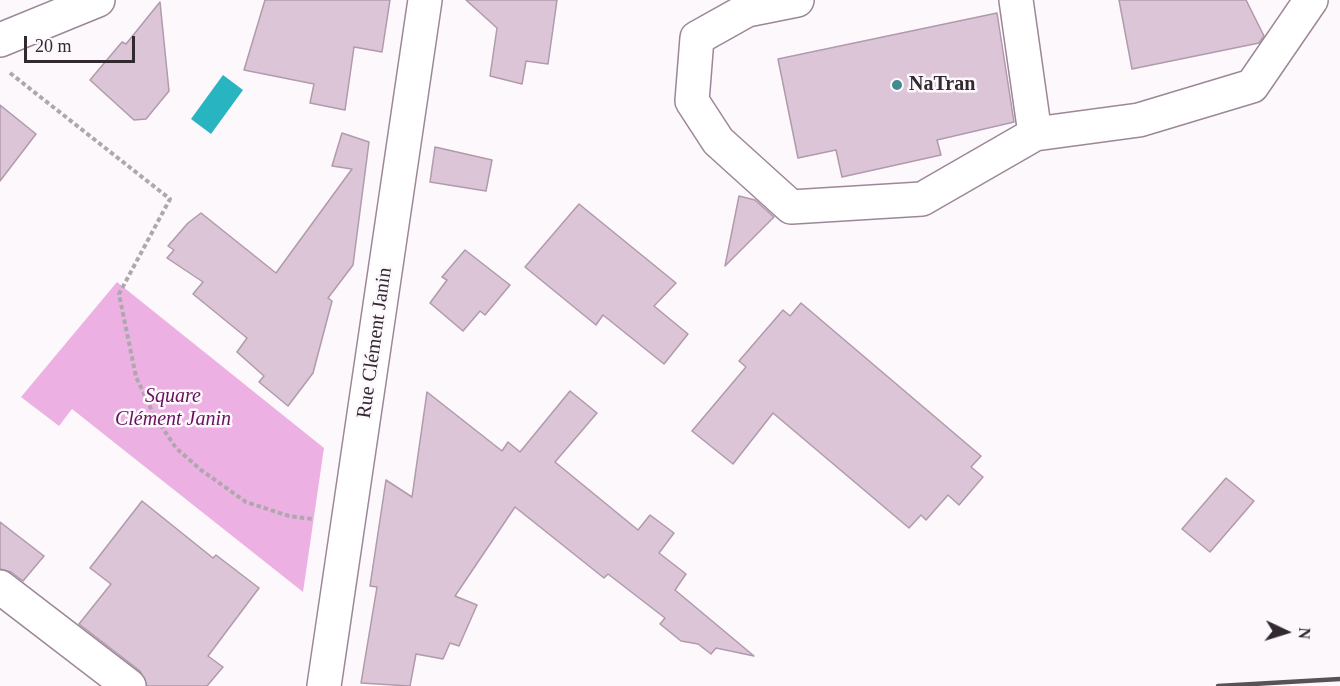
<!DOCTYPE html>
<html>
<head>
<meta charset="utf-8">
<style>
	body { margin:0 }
	#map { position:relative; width:1340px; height:686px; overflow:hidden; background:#fdf8fc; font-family:Georgia,serif }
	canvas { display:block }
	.north { position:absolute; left:1256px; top:602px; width:60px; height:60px; -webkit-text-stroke:4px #fdf8fc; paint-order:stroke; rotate:94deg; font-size:16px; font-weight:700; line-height:24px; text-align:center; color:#322931 }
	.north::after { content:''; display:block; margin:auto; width:21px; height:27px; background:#322931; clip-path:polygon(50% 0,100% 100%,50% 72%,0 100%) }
	.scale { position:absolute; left:24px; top:36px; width:111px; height:27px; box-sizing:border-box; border:3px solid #322931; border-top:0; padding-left:8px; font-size:18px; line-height:21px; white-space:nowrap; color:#322931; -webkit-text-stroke:4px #fdf8fc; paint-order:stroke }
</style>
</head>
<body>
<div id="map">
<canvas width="1340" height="686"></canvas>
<div class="north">N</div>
<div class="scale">20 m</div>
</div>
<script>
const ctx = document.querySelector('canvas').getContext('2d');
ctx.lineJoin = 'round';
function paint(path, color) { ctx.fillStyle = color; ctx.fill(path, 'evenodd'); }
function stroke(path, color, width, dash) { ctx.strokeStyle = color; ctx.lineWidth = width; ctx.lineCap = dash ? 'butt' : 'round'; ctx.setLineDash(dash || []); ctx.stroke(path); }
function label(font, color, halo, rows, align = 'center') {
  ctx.font = font + ' Georgia,serif'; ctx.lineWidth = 5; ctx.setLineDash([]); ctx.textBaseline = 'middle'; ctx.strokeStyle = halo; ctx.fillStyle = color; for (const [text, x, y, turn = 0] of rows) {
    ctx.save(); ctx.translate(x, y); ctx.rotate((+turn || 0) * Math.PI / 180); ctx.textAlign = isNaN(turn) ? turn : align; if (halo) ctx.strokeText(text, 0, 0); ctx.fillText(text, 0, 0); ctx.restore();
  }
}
paint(new Path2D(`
	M117,282l207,166 -21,144 -231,-183 -13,17 -38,-29z`), '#ecb1e2');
paint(new Path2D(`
	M223,75l20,15 -32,44 -20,-15z`), '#28b4c0');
const building = new Path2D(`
	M265,0h125l-8,52 -28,-5 -9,63 -35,-7 4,-19 -70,-14z
	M466,0h91l-9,64 -22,-3 -4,23 -32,-8 7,-48z
	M1119,0h127l18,36 -5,7 -127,26z
	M160,2l9,89 -23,28 -12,1 -44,-40 32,-38 4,2z
	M997,13l17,109 -77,18 4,15 -99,22 -6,-27 -38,8 -20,-99z
	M0,105l36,29 -36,47z
	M342,133l27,9 -16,123 -25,33 4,3 -19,72 -25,33 -29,-24 5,-6 -27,-24 10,-14 -54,-44 10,-12 -36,-24 7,-8 -6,-4 20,-23 13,-10 75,60 76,-104 -20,-3z
	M435,147l57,13 -6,31 -56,-9z
	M739,196l16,4 19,17 -49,49z
	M579,204l97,79 -22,23 34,28 -24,30 -61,-49 -7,10 -71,-58z
	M465,250l45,35 -25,30 -5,-4 -17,20 -33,-28 17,-23 -5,-3z
	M801,303l180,153 -10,11 12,10 -24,28 -11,-10 -22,25 -5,-5 -12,13 -136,-115 -40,51 -41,-33 54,-64 -7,-6 44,-51 7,6z
	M570,391l27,22 -42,49 83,68 12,-15 24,18 -15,20 27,21 -11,16 79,66 -38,-8 -5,6 -13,-10 -17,-3 -21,-17 5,-6 -57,-44 -4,4 -89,-71 -60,89 22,9 -18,41 -9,-3 -7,16 -27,-5 -6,32 -49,-3 16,-96 -7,-1 16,-106 26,17 15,-105 75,59 6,-9 12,10z
	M1226,478l28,23 -44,51 -28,-23z
	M142,501l71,57 3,-3 43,33 -51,68 15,11 -16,19h-60l-7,-15 -61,-47 32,-40 -21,-16z
	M0,522l44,34 -21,25 -12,-9 -11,-3z`);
paint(building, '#dcc5d7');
stroke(building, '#b09aac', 1.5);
const minor = new Path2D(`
	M797,0l-50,10 -50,28 -5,63 26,40 73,66 131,-8 113,-65 104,-14 113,-34 59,-86
	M1016,0l19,134
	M0,40l98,-40
	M0,587l129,99
	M324,686l101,-686`);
stroke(minor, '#9c8798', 36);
stroke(new Path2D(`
	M10,73l160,126 -51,95 17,83 18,38 22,33 25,22 45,32 43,14 23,3`), '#aea7ad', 4, [4.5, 3]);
stroke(minor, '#fff', 33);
stroke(new Path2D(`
	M1218,686l122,-7`), '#595158', 4.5);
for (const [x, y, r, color] of [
	[897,85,6,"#428990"]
]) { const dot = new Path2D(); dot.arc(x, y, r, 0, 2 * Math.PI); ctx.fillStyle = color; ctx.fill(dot); stroke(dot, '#fdf8fc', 2); }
label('bold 20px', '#322931', '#fdf8fc', [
	["NaTran",909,85]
], 'left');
label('20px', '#322931', '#fdf8fc', [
	["Rue Clément Janin",375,343,-82]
]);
label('italic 20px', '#64125d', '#fdf8fc', [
	["Square",173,397],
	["Clément Janin",173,420]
]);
</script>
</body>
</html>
